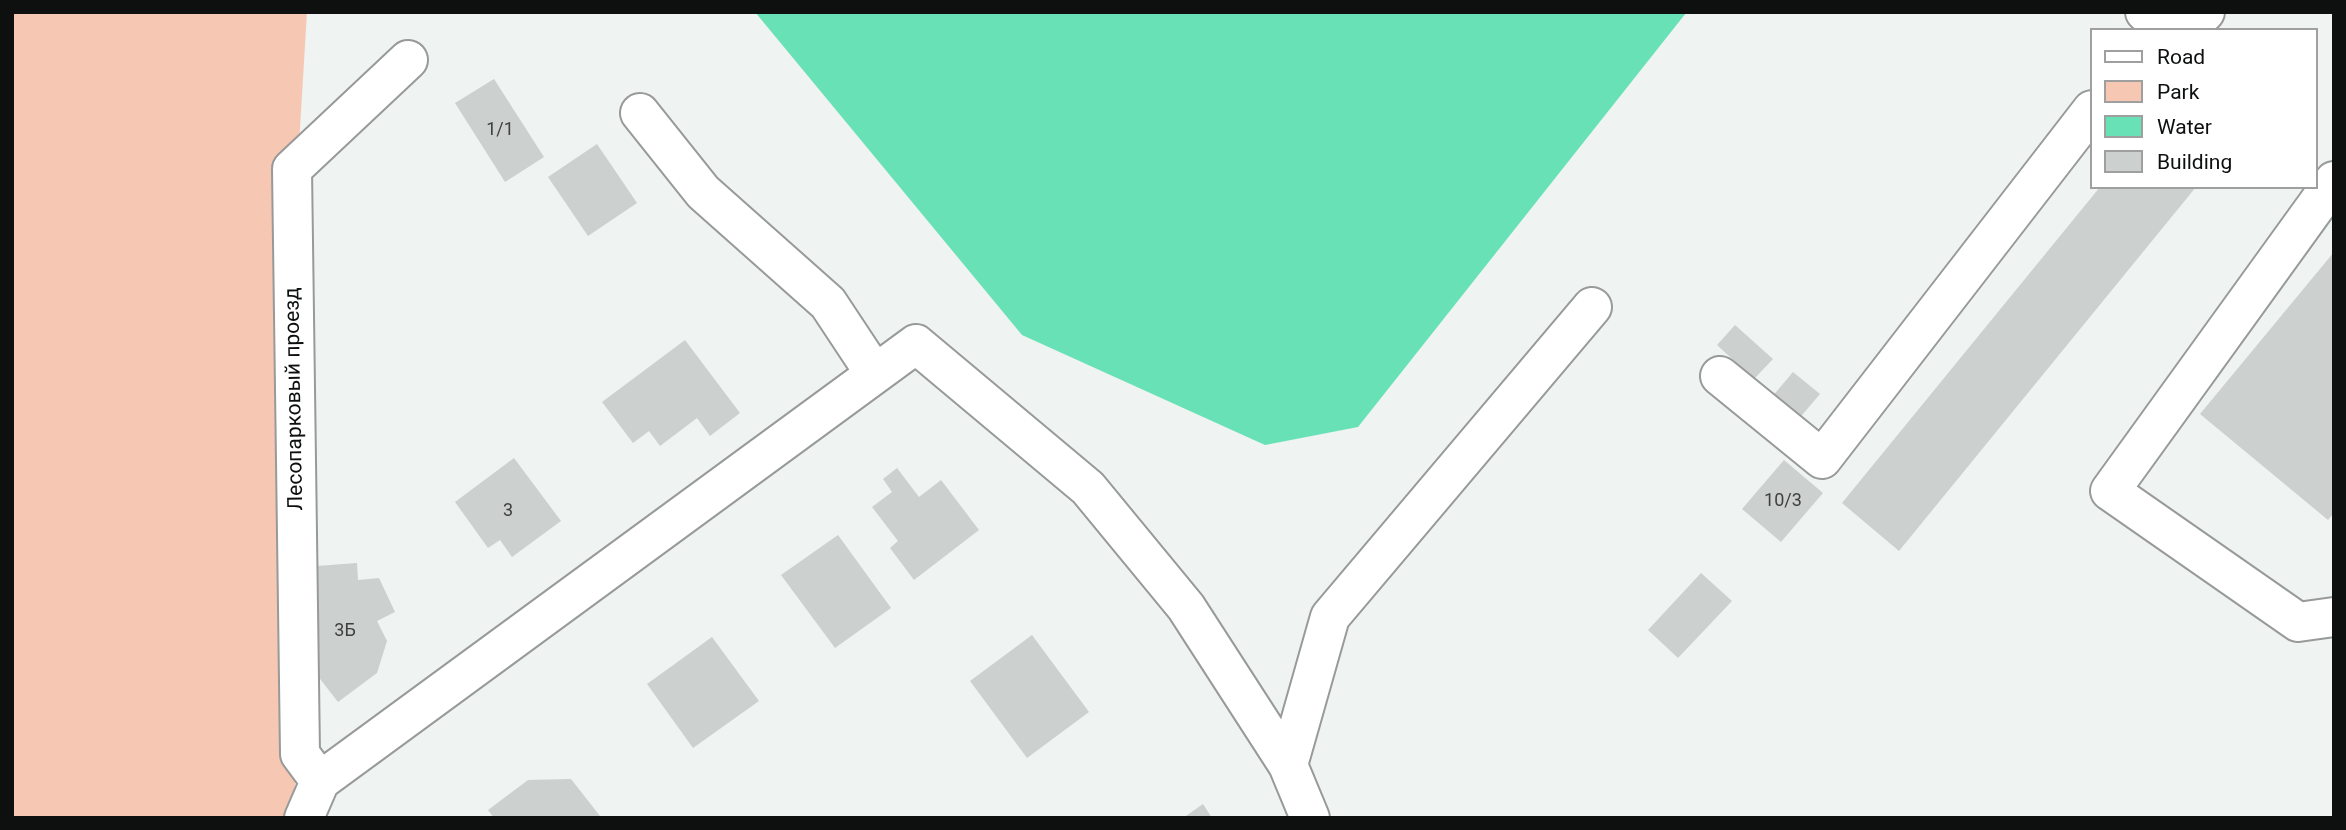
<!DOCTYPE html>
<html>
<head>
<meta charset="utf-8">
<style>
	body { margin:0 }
	#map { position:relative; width:2346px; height:830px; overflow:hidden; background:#eff3f1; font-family:Roboto,sans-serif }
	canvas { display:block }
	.frame { position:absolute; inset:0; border:14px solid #0e0f0f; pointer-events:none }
	.legend { position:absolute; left:2090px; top:28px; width:228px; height:161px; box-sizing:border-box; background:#fff; border:2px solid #9f9f9f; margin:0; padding:9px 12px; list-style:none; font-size:21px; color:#0e0f0f }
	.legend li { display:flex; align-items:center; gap:14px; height:35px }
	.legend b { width:35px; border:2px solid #9f9f9f }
</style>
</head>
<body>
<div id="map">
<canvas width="2346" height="830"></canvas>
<div class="frame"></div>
<ul class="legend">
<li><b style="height:9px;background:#fff"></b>Road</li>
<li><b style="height:19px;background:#f6c7b2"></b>Park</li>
<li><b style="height:19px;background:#68e1b7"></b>Water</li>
<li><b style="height:19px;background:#ccd0ce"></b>Building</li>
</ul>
</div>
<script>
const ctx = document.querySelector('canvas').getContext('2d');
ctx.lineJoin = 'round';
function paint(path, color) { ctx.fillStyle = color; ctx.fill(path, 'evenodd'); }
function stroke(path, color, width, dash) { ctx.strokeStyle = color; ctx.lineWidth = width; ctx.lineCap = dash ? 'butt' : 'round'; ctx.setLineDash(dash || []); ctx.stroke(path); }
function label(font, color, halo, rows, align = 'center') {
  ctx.font = font + ' Roboto,sans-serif'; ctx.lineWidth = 6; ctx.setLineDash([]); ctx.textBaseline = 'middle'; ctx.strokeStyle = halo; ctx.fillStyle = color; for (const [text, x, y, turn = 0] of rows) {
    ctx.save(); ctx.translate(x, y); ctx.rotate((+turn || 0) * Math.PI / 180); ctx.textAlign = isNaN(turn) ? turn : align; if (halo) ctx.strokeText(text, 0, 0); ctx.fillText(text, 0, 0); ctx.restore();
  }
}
paint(new Path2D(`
	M12,12h295l-14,232 2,574h-283z`), '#f6c7b2');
paint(new Path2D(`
	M755,12h931v1l-328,414 -93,18 -243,-110z`), '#68e1b7');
paint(new Path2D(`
	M494,79l50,78 -39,25 -50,-79z
	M597,144l40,59 -49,33 -40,-59z
	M2100,187h96l-297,364 -57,-48z
	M2334,252v261l-6,7 -128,-106z
	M1735,325l38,34 -19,20 -37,-34z
	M685,340l55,73 -30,23 -13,-18 -37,28 -11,-15 -16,12 -31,-41z
	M1793,372l27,22 -23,27 -26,-23z
	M514,458l47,63 -49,36 -12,-17 -12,8 -33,-46z
	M1784,460l39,33 -42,49 -39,-33z
	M897,468l22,29 22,-17 38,50 -65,50 -24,-32 8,-7 -26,-34 20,-15 -9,-13z
	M838,535l53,73 -56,40 -54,-73z
	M357,563l1,17 21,-2 16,34 -18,9 10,20 -10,32 -39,29 -28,-36 -7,-99z
	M1701,573l31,28 -54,57 -30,-28z
	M1032,635l57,77 -62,46 -57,-77z
	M712,637l47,64 -66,47 -46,-64z
	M571,779l29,37 -2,2h-104l-6,-8 40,-30z
	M1203,804l9,14h-29z`), '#ccd0ce');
const minor = new Path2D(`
	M2145,12l22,18
	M2184,30l21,-18
	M640,113l63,79 125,111 47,71
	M2334,181l-224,310 188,131 36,-5
	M1720,376l102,83 270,-349
	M1288,765l42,-148 262,-310
	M320,781l-20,-27 -8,-585 116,-109
	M304,818l16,-37 596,-437 172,144 98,119 102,158 22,53`);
stroke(minor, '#979a99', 42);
stroke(minor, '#fff', 38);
label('18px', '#3e3f3f', null, [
	["1/1",500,130],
	["10/3",1783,501],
	["3",508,511],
	["3Б",345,631]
]);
label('21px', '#0e0f0f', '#fff', [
	["Лесопарковый проезд",295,399,-91]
]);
</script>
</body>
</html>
